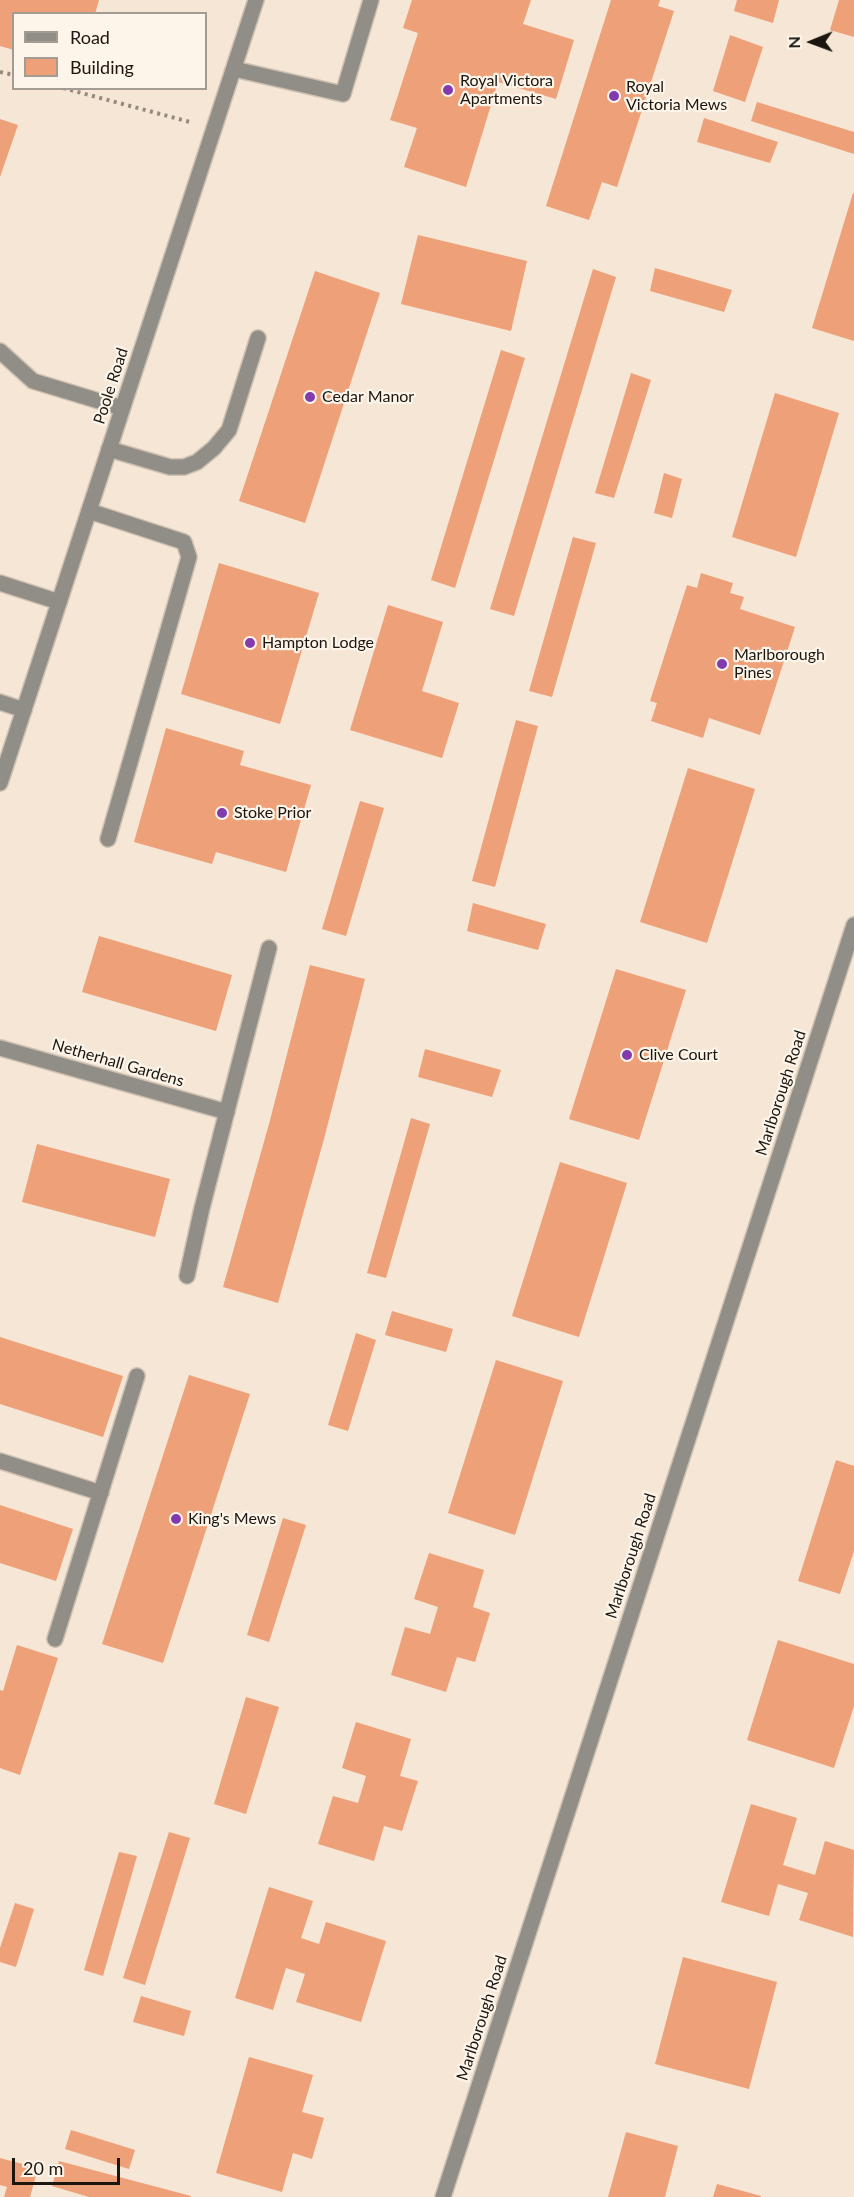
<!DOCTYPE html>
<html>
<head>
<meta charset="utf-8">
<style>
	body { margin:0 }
	#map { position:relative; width:854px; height:2197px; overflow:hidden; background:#f5e6d5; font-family:Lato,sans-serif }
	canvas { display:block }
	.legend { position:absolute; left:12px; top:12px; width:195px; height:78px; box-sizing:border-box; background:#fdf5ea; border:2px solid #a39c93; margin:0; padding:8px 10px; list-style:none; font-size:18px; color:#1b1610 }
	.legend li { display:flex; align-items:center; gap:12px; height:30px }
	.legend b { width:30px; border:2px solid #a39c93 }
	.north { position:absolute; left:782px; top:12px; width:60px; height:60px; -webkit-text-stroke:4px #fdf5ea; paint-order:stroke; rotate:269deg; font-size:16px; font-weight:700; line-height:24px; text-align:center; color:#1b1610 }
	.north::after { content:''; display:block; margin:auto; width:21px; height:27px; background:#1b1610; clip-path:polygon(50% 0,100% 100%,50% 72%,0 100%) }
	.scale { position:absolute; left:12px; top:2158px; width:108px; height:27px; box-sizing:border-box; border:3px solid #1b1610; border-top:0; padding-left:8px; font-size:18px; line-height:21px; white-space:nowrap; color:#1b1610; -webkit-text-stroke:4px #fdf5ea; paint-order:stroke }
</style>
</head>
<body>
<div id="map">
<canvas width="854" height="2197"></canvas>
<ul class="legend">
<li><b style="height:8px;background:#908e86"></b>Road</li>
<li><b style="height:16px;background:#eea078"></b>Building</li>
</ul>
<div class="north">N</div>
<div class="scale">20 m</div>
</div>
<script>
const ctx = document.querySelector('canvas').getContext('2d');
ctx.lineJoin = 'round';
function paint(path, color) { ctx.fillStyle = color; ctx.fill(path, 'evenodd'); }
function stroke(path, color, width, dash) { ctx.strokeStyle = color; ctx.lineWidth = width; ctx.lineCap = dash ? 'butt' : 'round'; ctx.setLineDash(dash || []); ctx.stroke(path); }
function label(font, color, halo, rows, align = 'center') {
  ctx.font = font + ' Lato,sans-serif'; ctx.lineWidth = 4.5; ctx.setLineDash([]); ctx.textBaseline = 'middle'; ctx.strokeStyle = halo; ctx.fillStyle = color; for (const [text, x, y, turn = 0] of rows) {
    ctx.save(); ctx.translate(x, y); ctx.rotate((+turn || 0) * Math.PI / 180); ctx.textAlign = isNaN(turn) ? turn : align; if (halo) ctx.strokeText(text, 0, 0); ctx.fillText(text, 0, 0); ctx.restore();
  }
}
paint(new Path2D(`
	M0,0h99l-4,14h-81v36l-14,-4z
	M412,0h119l-8,24 51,16 -18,59 -58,-17 -32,105 -62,-20 13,-39 -27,-8 28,-87 -15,-5z
	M611,0h49l-2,6 16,5 -57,176 -15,-5 -13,38 -43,-14z
	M737,0h42l-6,23 -39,-12z
	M839,0h15v37l-24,-7z
	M730,35l33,12 -18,55 -32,-11z
	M757,102l97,30v22l-103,-33z
	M704,118l74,24 -8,21 -73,-21z
	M0,119l18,6 -18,52z
	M853,193h1v148l-42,-13z
	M418,235l109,26 -16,70 -110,-27z
	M655,268l77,22 -8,22 -74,-21z
	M593,269l23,8 -102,339 -24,-7z
	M315,271l65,22 -75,230 -66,-22z
	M501,350l24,8 -70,230 -24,-8z
	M631,373l20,7 -37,118 -19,-5z
	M775,393l64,20 -43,144 -64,-20z
	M664,473l18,6 -10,39 -18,-5z
	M573,537l23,6 -44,154 -23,-6z
	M219,563l100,30 -39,131 -99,-30z
	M701,573l32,10 -3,10 14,4 -4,12 55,18 -35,108 -51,-17 -6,20 -52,-17 6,-18 -7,-2 37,-116 10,3z
	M388,605l55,17 -21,69 37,12 -17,55 -92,-28z
	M516,720l22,6 -43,161 -23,-6z
	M166,728l78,23 -4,14 71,20 -25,87 -70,-20 -4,12 -78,-22z
	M688,768l67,21 -48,154 -67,-21z
	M360,801l24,7 -38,128 -24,-7z
	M473,903l73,21 -8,26 -71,-19z
	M99,936l133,39 -16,56 -134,-39z
	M310,965l55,14 -41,160 -46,164 -55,-16 46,-163z
	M616,969l70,21 -47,150 -70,-21z
	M425,1049l76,21 -9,27 -74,-20z
	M411,1118l19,6 -44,154 -19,-5z
	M37,1144l133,35 -15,58 -133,-35z
	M560,1162l67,21 -48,154 -67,-21z
	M392,1311l61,18 -7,23 -61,-17z
	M356,1333l20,7 -28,91 -20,-6z
	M0,1337l123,39 -20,61 -103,-33z
	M496,1360l67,21 -48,154 -67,-22z
	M189,1375l61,19 -87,269 -61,-19z
	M836,1460l18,6v85l-14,43 -42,-13z
	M0,1505l73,24 -17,52 -56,-18z
	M283,1518l23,7 -37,117 -22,-7z
	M429,1553l55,17 -11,37 17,6 -15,49 -18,-5 -11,35 -55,-17 14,-48 25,7 8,-27 -24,-8z
	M778,1640l76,24v42l-20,62 -87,-28z
	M17,1645l41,13 -38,117 -20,-7v-78l3,1z
	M246,1697l33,10 -33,107 -32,-10z
	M356,1722l55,17 -11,37 18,5 -16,50 -18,-5 -10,35 -56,-17 15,-48 25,7 8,-27 -24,-8z
	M751,1804l46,14 -14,47 32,10 10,-34 29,9 -1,87 -54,-17 9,-27 -30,-9 -9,32 -48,-14z
	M169,1832l21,6 -45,147 -22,-7z
	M119,1852l18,4 -34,120 -19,-6z
	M269,1887l44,14 -12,37 18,6 7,-22 60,19 -25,81 -65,-20 9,-28 -19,-6 -13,42 -38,-12z
	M15,1903l19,6 -18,58 -16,-5v-14z
	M683,1957l94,25 -28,107 -94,-25z
	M141,1996l50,15 -7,25 -51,-14z
	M249,2057l64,18 -11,37 22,6 -12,41 -19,-6 -11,39 -66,-19z
	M71,2130l64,20 -6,19 -64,-20z
	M626,2132l52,14 -13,51h-57z
	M0,2158l38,10 -8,29h-26l3,-10 -7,-2z
	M59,2161l132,35v1h-102l-37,-11z
	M717,2184l44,12v1h-48z`), '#eea078');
const service = new Path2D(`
	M234,69l109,25 28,-94
	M0,351l33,30 89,27
	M109,449l61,18h14l13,-5 17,-14 15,-18 29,-92
	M89,511l95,31 5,15 -81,282
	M0,583l59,19
	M0,702l24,8
	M0,1461l101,32
	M55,1639l82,-263`);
const minor = new Path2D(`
	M0,1048l227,64
	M187,1276l15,-68 67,-260
	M443,2197l411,-1272`);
const tertiary = new Path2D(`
	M0,783l256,-783`);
stroke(service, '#cec1b2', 18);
stroke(minor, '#cec1b2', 18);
stroke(tertiary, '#cec1b2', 18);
stroke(new Path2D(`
	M0,72l14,3
	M63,88l127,34`), '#958a7e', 4, [3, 4.5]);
stroke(service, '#908e86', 15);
stroke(minor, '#908e86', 15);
stroke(tertiary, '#908e86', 15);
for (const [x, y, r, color] of [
	[448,90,6,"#833aac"],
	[614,96,6,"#833aac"],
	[310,397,6,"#833aac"],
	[250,643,6,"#833aac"],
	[722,664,6,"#833aac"],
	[222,813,6,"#833aac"],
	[627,1055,6,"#833aac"],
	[176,1519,6,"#833aac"]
]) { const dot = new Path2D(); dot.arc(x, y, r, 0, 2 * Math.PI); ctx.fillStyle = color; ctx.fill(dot); stroke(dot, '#fdf5ea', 2); }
label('16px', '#1b1610', '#fdf5ea', [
	["Royal Victora",460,81],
	["Apartments",460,99],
	["Royal",626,87],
	["Victoria Mews",626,105],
	["Cedar Manor",322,397],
	["Hampton Lodge",262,643],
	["Marlborough",734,655],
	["Pines",734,673],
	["Stoke Prior",234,813],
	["Clive Court",639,1055],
	["King's Mews",188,1519]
], 'left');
label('16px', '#1b1610', '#fdf5ea', [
	["Poole Road",111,386,-72],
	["Netherhall Gardens",118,1063,16],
	["Marlborough Road",781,1093,-72],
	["Marlborough Road",631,1556,-72],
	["Marlborough Road",482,2018,-72]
]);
</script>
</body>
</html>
